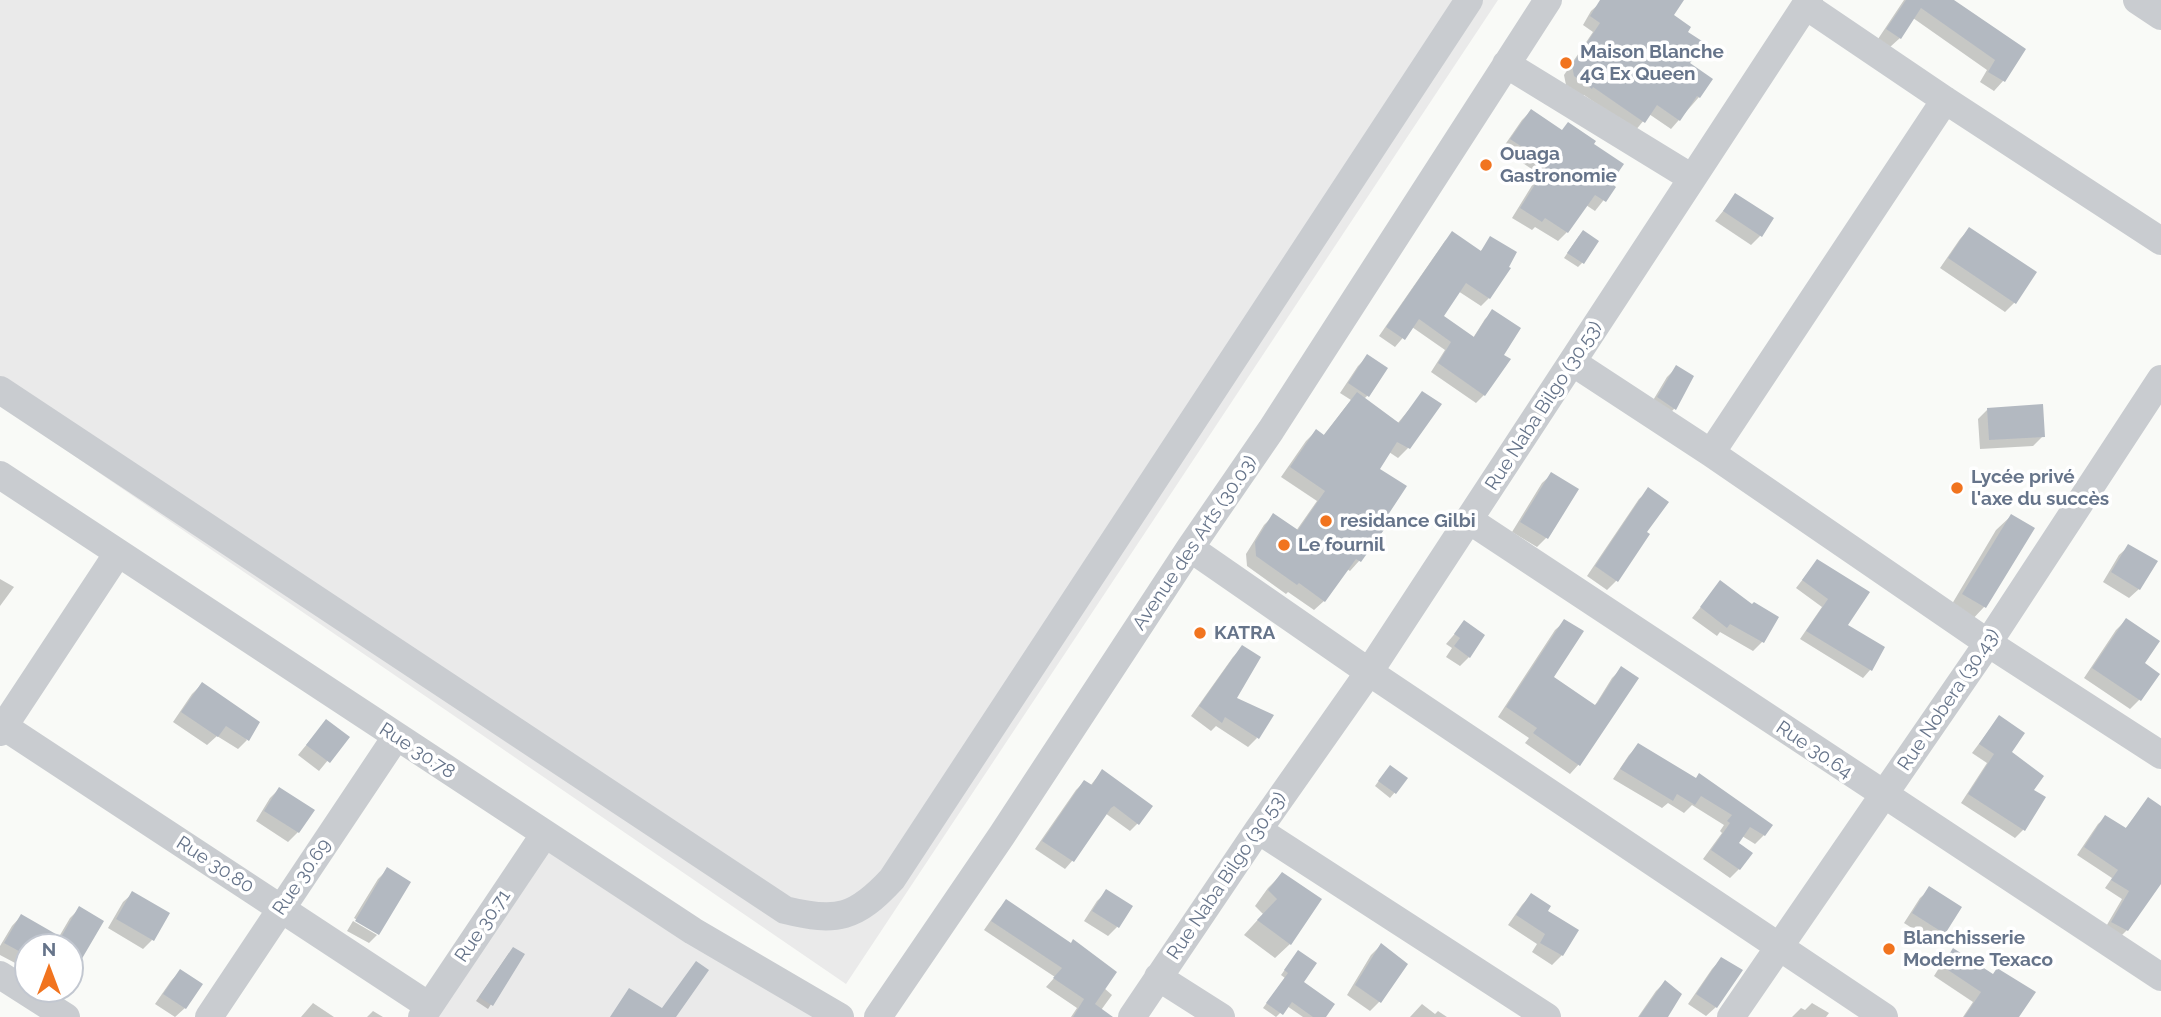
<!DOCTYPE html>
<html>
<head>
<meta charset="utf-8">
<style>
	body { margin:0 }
	#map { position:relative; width:2161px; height:1017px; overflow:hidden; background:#f9faf7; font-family:Raleway,sans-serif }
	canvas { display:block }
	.north { position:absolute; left:14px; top:933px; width:70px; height:70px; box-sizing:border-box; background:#fff; border:2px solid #c2c7d0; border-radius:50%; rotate:0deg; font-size:19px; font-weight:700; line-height:28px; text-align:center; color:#66748a }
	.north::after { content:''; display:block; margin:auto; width:24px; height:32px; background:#f1741f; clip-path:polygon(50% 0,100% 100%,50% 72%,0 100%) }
</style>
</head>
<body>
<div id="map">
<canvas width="2161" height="1017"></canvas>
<div class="north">N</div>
</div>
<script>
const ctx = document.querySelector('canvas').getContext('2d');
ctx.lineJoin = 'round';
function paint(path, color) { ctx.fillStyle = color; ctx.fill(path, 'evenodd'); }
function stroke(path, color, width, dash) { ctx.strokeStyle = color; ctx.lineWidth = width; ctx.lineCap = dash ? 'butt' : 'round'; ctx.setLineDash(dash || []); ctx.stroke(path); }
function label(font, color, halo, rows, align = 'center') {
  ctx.font = font + ' Raleway,sans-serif'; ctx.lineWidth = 7; ctx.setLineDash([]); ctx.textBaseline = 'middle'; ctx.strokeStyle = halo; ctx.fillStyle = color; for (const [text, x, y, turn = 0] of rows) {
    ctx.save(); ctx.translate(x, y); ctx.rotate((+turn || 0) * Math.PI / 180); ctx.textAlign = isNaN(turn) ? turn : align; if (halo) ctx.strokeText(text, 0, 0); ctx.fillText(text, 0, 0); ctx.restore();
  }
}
paint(new Path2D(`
	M0,0h1498l-652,984 -846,-579z
	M544,835l296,182h-418z`), '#eaeaea');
paint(new Path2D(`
	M1628,0h54l-10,16 13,16 3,32 11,33 -28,32 -22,-15 -14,17 -51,-36 -2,1 -16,-11 -2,-10 29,-43 -10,-7 8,-14 9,-8z
	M1904,0h47l73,49 -21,32 -9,10 -14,-9 7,-12 -74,-52 -13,20 -10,9 -12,-8z
	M1531,111l30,20 30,13 17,39 6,4 -19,24 -9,-6 -19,27 -9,9 -23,-14 -3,3 -20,-12 27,-44 -37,-25 20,-29z
	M1736,195l36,24 -12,17 -9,9 -36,-24z
	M1969,229l46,73 -10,10 -65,-44 20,-29z
	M1453,234l27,18 11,-13 -2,59 -8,8 -23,-15 -17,25 32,22 12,-19 8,-7 9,43 -18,40 -8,8 -45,-31 14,-22 -33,-23 -17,20 -16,-11 66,-95z
	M1579,236l3,27 -4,4 -14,-9z
	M1367,357l1,38 -4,4 33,25 26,-31 17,12 -32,43 -10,10 -9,-6 -11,17 1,55 5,4 -25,33 -9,10 -3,-2 -23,32 -10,9 -26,-18 -2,2 -39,-28 -1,-12 18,-29 10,-10 22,16 21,-30 -36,-24 25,-36 10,-10 7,5 28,-36 -11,-7 18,-27z
	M1676,368l15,8 -17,33 -9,9 -16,-11 18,-30z
	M1988,409l55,27 -10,10 -53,3 -2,-30z
	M1552,474l-6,64 -9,9 -25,-15 30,-49z
	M1649,490l-5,43 -28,48 -9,9 -20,-14 52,-77z
	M2011,516l21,13 -48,78 -14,15 -21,-13 47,-79z
	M2129,546l10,43 -10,9 -26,-16 16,-27z
	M1817,561l28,65 38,22 -13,22 -7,8 -63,-39 22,-32 -26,-19z
	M0,579l14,8 -14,19z
	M1720,583l43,58 -10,10 -33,-19 -3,4 -25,-18z
	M2126,620l16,44 15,10 -18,26 -9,9 -46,-31 32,-48z
	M1565,621l-14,56 43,30 18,-29 10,-10 -43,96 -9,10 -45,-31 4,-5 -31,-21 57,-87z
	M1464,623l5,34 -9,9 -14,-9 6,-9 -6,-4z
	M1243,647l-9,51 23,40 -9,9 -32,-21 -5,5 -20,-15 42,-59z
	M202,684l45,56 -9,9 -21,-13 -10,9 -34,-23 19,-28z
	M1999,717l10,35 22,38 -8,40 -8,8 -54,-35 26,-40 -15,-10z
	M326,721l21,16 -28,34 -21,-16z
	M1638,746l126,89 -9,9 -13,-8 -6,7 3,26 -9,9 -27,-19 19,-26 -2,-2 4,-6 -32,-20 -8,8 -16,-10 -6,5 -49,-29 16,-24z
	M1102,771l36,52 -8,8 -25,-18 -33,48 -7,8 -30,-20 41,-59 8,-8 6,4z
	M1386,771l20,8 -16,19 -15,-12z
	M279,789l33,21 -14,22 -10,10 -32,-21 14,-23z
	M2148,800l13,10v71l-34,49 -8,8 -15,-8 18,-31 -17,-11 7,-10 -35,-23 21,-31 8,-7 19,12z
	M387,870l-9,62 -24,-14 24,-39z
	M1282,874l8,70 -15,14 -31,-23 19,-21 -8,-8 13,-18z
	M1930,889l14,43 -10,10 -30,-19 16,-25z
	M1107,891l10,36 -9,9 -24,-15 13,-20z
	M133,893l19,47 -9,9 -35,-21 15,-26z
	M1531,895l14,17 32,19 -15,24 -10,10 -20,-13 5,-8 -29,-19 14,-20z
	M1006,902l106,93 -16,22h-25l6,-9 -31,-21 9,-10 -71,-47 14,-20z
	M79,909l-9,62v-24h-17l17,-29z
	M21,916l10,31h-3l-2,8 -9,9 -17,-9v-9l12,-20z
	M353,921l24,14 -8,8 -22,-12z
	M1381,945l25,20 -27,37 -9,9 -23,-16 24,-40z
	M1954,950l63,67h-54l10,-15 -39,-26 10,-16z
	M509,953l13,2 -34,54 -12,-8z
	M1294,957l7,25 23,35h-21l-16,-11 -11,11 -13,-9 22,-30 -4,-3z
	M1721,959l-5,48 -10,9 -18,-12 24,-35z
	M180,971l5,37 -10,9 -20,-13 16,-23z
	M1665,982l1,35h-28l18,-26z
	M313,1003l21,14h-33z
	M1812,1003l17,10 -3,4h-34l9,-9 4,2z
	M1422,1004l13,10 3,-3 9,6h-37z
	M373,1011l10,6h-16z`), '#0003');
paint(new Path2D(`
	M1600,0h84l-10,15 17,12 -3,5 17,11 -15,20 23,16 -13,19 -3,-2 -17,25 -23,-16 -12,18 -52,-36 -1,2 -18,-13 -2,-11 28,-42 -10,-7z
	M1906,0h48l72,49 -21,33 -17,-10 7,-12 -74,-52 -20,31 -15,-10z
	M1531,109l31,21 6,-8 28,19 -2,3 30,20 -13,19 5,4 -10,15 -11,-7 -27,38 -23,-15 -3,4 -22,-14 28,-44 -38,-25z
	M1735,193l39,25 -12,19 -39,-26z
	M1969,227l68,45 -21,32 -68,-46z
	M1583,230l16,11 -15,23 -17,-11z
	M1452,231l29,20 9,-15 27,16 -8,15 2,1 -21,31 -24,-16 -22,33 30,21 18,-28 29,19 -17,27 7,4 -26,37 -47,-33 13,-21 -32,-23 -14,21 -19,-13z
	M1367,354l21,14 -19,29 -21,-14z
	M1676,365l18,11 -18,34 -19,-13z
	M1422,391l20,13 -32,45 -13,-7 -17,27 27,17 -25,38 4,3 -25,35 -5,-3 -31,43 -26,-19 -2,2 -41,-29 -1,-14 18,-29 25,17 27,-39 -35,-24 26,-38 8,6 33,-43 42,31z
	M2043,404l2,33 -56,3 -2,-32z
	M1551,472l28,17 -31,50 -28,-17z
	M1648,487l21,15 -22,30 3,2 -32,48 -23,-16z
	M2011,514l24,14 -49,80 -24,-14z
	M2128,544l30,17 -18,29 -29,-18z
	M1817,559l53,33 -22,33 37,22 -13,24 -66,-40 22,-32 -26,-19z
	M1720,580l32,24 2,-2 25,15 -15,26 -34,-19 -3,4 -27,-21z
	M2126,618l34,23 -15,22 15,11 -19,27 -49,-33z
	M1564,619l20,12 -30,46 41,28 3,-3 23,-36 18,12 -59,88 -47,-33 4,-5 -31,-21z
	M1464,620l21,15 -15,23 -16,-12 6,-8 -6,-4z
	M1242,645l19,12 -24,41 37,17 -15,24 -34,-22 -3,6 -23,-17z
	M202,682l58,40 -11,19 -23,-15 -8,11 -37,-25z
	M1999,715l26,18 -13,19 32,24 -10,14 12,7 -21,34 -57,-37 26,-40 -15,-10z
	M326,719l24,18 -20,26 -24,-18z
	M1638,743l58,35 3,-5 74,52 -8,11 -15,-9 -11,16 14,10 -13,17 -29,-20 19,-27 -3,-2 5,-6 -31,-19 -6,9 -18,-11 -4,7 -53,-32z
	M1390,765l18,13 -12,16 -18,-13z
	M1102,769l51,37 -14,19 -25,-19 -3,2 -37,54 -32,-21 42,-61 8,5z
	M279,787l36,23 -16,23 -35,-22z
	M2148,797l13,9v78l-33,47 -17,-9 18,-31 -18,-11 7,-10 -34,-23 21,-32 21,13z
	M387,867l24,15 -32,53 -24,-14z
	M1282,872l40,27 -31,46 -34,-25 20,-21 -9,-9z
	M1929,886l33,21 -17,27 -33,-21z
	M1106,889l27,17 -14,22 -27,-17z
	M132,891l38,22 -16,28 -38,-22z
	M1531,893l20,13 -3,5 31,19 -16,26 -23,-13 5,-9 -29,-19z
	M1006,899l65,44 2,-4 44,33 -22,32 18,13h-40l11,-18 -31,-21 9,-10 -71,-47z
	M79,906l25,15 -34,58v-32h-42v9l-24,-13 17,-29 40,23z
	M1381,943l27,21 -27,39 -26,-18z
	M513,947l12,7 -32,52 -14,-9z
	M1953,948l40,26 4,-6 39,24 -17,25h-55l17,-25 -39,-26z
	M1298,950l19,13 -13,19 31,22 -9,13h-13l-21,-15 -9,13 -17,-12 22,-30 -4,-3z
	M1721,957l22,13 -26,38 -21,-14z
	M696,961l13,9 -33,47h-66l19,-29 33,20z
	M180,969l23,15 -17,25 -23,-15z
	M1665,980l17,14 -14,23h-29z`), '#b3b9c1');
stroke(new Path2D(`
	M2137,0l24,16
	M1806,6l139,94 216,141
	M1506,64l186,114
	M1572,362l139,91 277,190 173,112
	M0,390l785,520c52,13 71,8 107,-31l577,-879
	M1711,453l234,-353
	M0,475l693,456 147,86
	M1469,520l692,457
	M1190,548l179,124 515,345
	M0,724l429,282
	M0,732l118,-179
	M1258,830l289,187
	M0,975l66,42
	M1158,977l63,40
	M209,1017l187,-280
	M422,1017l122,-182
	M878,1017l124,-182 188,-287 81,-118 277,-430
	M1132,1017l126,-187 111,-158 440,-672
	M1731,1017l257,-374 173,-264`), '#c9ccd0', 28);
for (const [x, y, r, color] of [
	[1566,63,7,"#f1741f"],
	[1486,165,7,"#f1741f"],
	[1957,488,7,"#f1741f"],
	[1326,521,7,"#f1741f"],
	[1284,545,7,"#f1741f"],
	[1200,633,7,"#f1741f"],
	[1889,949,7,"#f1741f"]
]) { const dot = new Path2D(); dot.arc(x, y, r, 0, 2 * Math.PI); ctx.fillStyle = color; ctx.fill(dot); stroke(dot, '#fff', 2.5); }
label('bold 19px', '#66748a', '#fff', [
	["Maison Blanche",1580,52],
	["4G Ex Queen",1580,74],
	["Ouaga",1500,154],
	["Gastronomie",1500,176],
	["Lycée privé",1971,477],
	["l'axe du succès",1971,499],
	["residance Gilbi",1340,521],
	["Le fournil",1298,545],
	["KATRA",1214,633],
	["Blanchisserie",1903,938],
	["Moderne Texaco",1903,960]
], 'left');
label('19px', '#66748a', '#fff', [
	["Rue Naba Bilgo (30.53)",1544,406,-57],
	["Avenue des Arts (30.03)",1195,543,-56],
	["Rue Nobera (30.43)",1949,700,-56],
	["Rue 30.64",1814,750,34],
	["Rue 30.78",417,751,33],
	["Rue 30.80",215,865,33],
	["Rue Naba Bilgo (30.53)",1227,876,-56],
	["Rue 30.69",302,877,-56],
	["Rue 30.71",483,926,-56]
]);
</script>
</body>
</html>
